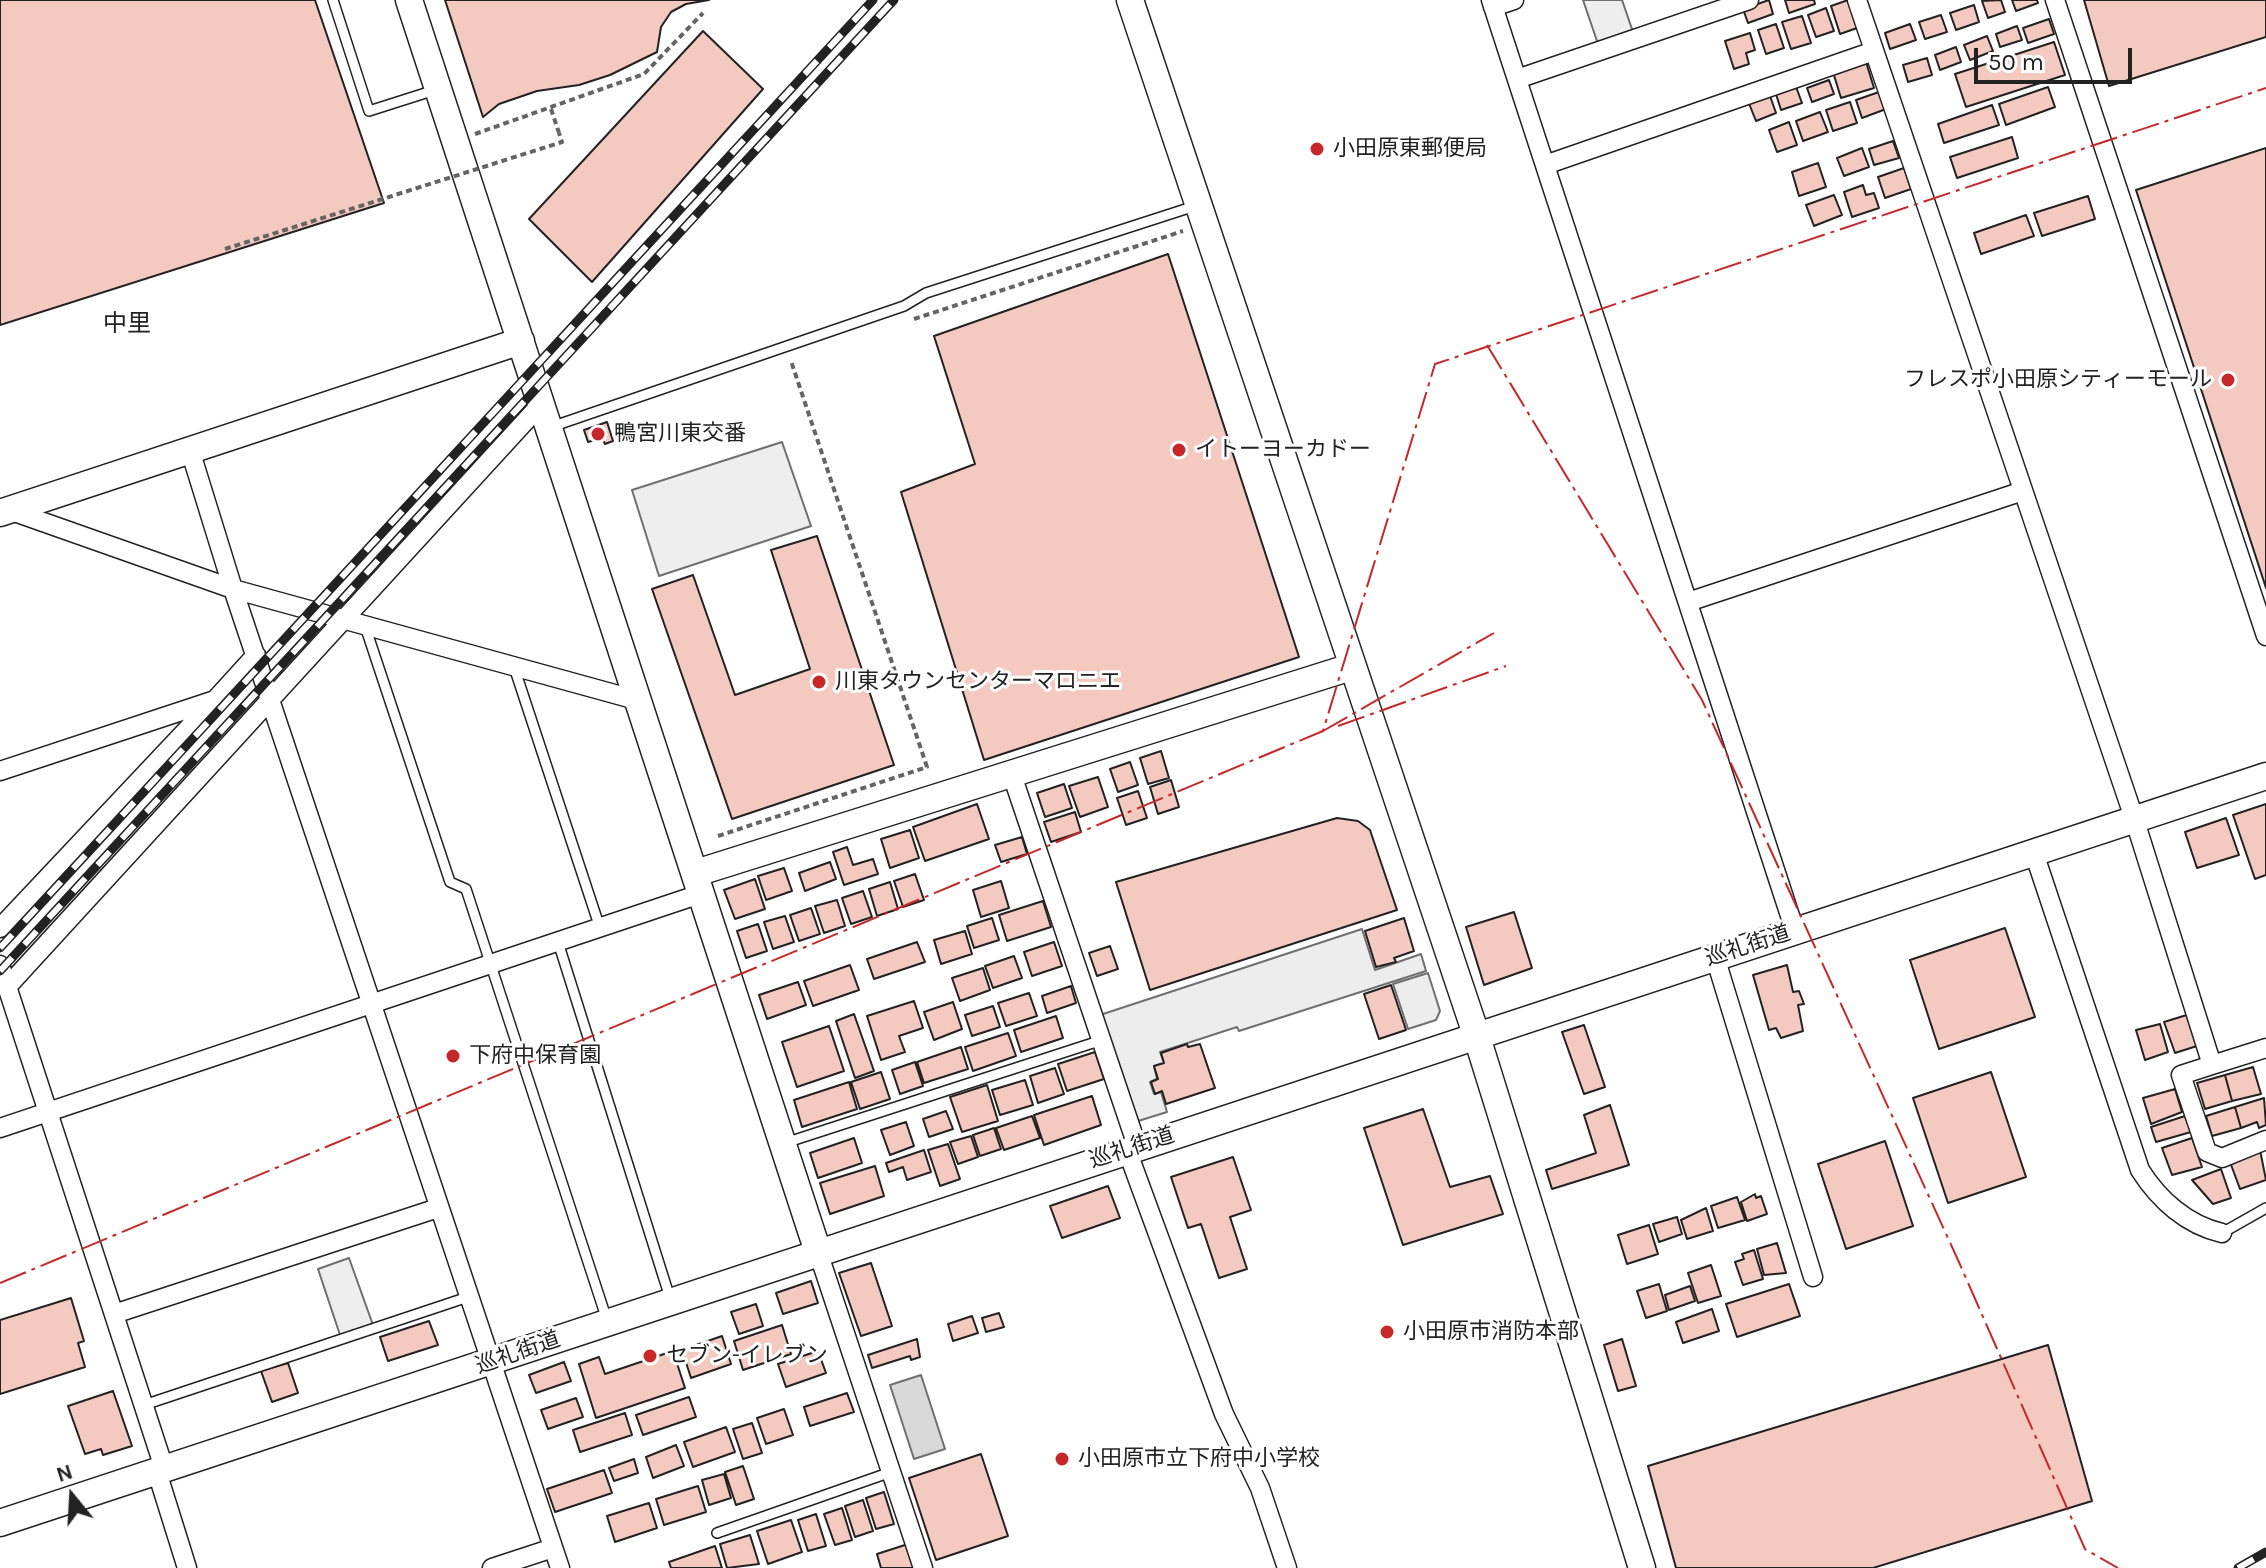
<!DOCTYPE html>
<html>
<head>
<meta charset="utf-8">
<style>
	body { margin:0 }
	#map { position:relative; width:2266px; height:1568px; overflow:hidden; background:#fff; font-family:Karla,sans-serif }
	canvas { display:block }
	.north { position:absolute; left:32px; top:1456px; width:80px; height:80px; -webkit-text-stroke:6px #fff; paint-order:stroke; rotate:342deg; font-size:22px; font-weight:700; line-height:32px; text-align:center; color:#222 }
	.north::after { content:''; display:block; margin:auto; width:28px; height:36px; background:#222; clip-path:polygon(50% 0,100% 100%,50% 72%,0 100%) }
	.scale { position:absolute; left:1974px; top:48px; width:158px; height:36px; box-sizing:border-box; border:4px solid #222; border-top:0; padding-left:10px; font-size:24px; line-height:28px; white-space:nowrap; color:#222; -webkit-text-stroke:6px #fff; paint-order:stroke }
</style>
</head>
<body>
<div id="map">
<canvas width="2266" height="1568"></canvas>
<div class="north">N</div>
<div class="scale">50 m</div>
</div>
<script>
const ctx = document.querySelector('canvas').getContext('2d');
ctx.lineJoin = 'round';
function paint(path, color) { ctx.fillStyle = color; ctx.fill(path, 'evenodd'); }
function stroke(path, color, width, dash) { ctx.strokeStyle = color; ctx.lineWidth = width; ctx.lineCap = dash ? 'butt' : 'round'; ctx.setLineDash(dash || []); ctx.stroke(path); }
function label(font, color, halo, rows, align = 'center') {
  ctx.font = font + ' Karla,"Noto Sans JP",sans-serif'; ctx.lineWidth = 6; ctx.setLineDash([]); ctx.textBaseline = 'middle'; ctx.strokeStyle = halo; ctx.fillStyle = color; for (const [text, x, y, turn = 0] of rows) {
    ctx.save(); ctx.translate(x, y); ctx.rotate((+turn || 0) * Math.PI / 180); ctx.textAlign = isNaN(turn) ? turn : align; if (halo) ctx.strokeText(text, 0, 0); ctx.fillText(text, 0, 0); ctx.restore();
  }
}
const green = new Path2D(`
	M1583,0h39l11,32 -35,12z
	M782,442l29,84 -152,50 -27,-86z
	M349,1258l24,67 -33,10 -22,-66z`);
paint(green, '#eee');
stroke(green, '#6f6f6f', 2);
const parking = new Path2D(`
	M1362,929l13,41 46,-16 5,17 -187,60 -2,-4 -77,25 4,11 -10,3 3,13 -7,3 4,12 7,-2 6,20 -32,10 -35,-107z
	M1428,973l12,38 -4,9 -28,9 -15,-45z`);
paint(parking, '#ededed');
stroke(parking, '#6f6f6f', 2);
const water = new Path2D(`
	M921,1375l24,74 -31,10 -24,-74z`);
paint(water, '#d9d9d9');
stroke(water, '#6f6f6f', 2);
const building = new Path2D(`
	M0,0h315l69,203 -384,122z
	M445,0h264l-23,4 -15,8 -10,15 -4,25 -47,23 -31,10 -42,6 -38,13 -16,13z
	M1769,0l4,14 -25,9 -5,-14z
	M1785,0h29l1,4 -26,9z
	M1848,0l9,28 -17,6 -9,-28z
	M2001,0l4,12 -17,6 -6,-17z
	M2012,0h25l1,3 -22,8z
	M2084,0h182v37l-157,49z
	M1974,5l5,17 -23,8 -6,-17z
	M1826,8l8,23 -18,6 -8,-22z
	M1941,15l6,17 -22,7 -6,-17z
	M1802,16l9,27 -20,6 -9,-27z
	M2049,19l5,15 -26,9 -5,-15z
	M1776,24l8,24 -18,6 -8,-24z
	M1910,24l6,16 -26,9 -5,-16z
	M2017,26l5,14 -22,7 -4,-13z
	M703,31l60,58 -171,193 -63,-63z
	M1750,33l5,17 -9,3 3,11 -15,5 -9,-28z
	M1987,36l6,15 -23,9 -6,-15z
	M2054,42l11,33 -99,32 -11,-33z
	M1956,47l5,15 -21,8 -5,-15z
	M1927,58l5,17 -24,7 -5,-17z
	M1866,62l8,26 -33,10 -8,-26z
	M1829,80l5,14 -22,8 -5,-14z
	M1795,84l7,19 -21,7 -6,-19z
	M2048,87l7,20 -49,18 -7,-21z
	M1879,92l7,17 -24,9 -6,-18z
	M1769,93l7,20 -20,8 -8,-20z
	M1850,102l7,21 -24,8 -7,-21z
	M1992,105l7,20 -55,18 -6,-19z
	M1820,112l8,20 -25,9 -7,-20z
	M1789,122l8,23 -20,7 -8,-22z
	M2012,137l6,21 -61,20 -7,-21z
	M1893,141l6,17 -25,7 -5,-16z
	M1862,148l7,19 -25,9 -7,-18z
	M2266,148v440l-130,-398z
	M1818,163l8,24 -27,9 -7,-24z
	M1904,168l7,21 -26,9 -7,-21z
	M1863,185l3,10 8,-2 5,15 -27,9 -8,-25z
	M1834,195l8,20 -28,11 -8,-21z
	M2088,196l7,23 -53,17 -8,-23z
	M2026,215l8,21 -53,18 -7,-21z
	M1168,254l131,403 -315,103 -83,-268 74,-28 -41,-128z
	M607,422l6,19 -8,3 -3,-6 -14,4 -4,-12z
	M817,536l77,229 -162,54 -80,-230 41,-14 42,120 75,-26 -39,-119z
	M1161,751l8,27 -21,6 -8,-26z
	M1130,762l8,23 -20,7 -8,-23z
	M1098,777l10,30 -28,10 -11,-31z
	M1171,780l8,27 -21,7 -8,-27z
	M1064,784l8,24 -27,9 -8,-24z
	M1138,791l9,27 -21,7 -9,-27z
	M977,804l12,35 -64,22 -12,-34z
	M2266,804v71l-11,4 -22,-64z
	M1075,812l6,20 -30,10 -7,-20z
	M1337,818l21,3 12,9 27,80 -247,80 -34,-108z
	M2226,818l13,37 -42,13 -12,-36z
	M910,830l9,28 -29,10 -9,-29z
	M1022,837l5,17 -26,8 -6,-17z
	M847,847l6,18 20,-6 5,15 -34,11 -11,-33z
	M830,862l6,17 -31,12 -6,-18z
	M784,868l8,23 -26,9 -8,-24z
	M915,874l9,26 -21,7 -9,-26z
	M755,879l10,30 -30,10 -11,-29z
	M1001,881l8,27 -28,9 -8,-27z
	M890,882l8,27 -21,7 -8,-27z
	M863,891l9,26 -21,7 -9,-26z
	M837,900l8,26 -21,7 -9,-27z
	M1043,901l8,26 -44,14 -8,-26z
	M811,908l9,26 -21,7 -9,-26z
	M1514,912l18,56 -48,17 -18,-58z
	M785,916l9,26 -21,7 -9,-27z
	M992,918l7,22 -25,8 -7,-22z
	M1404,918l10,33 -20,7 2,4 -20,5 -11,-36z
	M758,924l9,27 -21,7 -9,-27z
	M2005,928l30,89 -96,32 -29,-89z
	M965,931l7,23 -31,10 -7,-24z
	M917,942l8,20 -51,17 -7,-20z
	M1054,942l8,24 -30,10 -8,-24z
	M1110,946l8,23 -21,7 -8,-23z
	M1014,956l8,22 -29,10 -8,-22z
	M850,965l9,25 -46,16 -9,-25z
	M1787,965l6,27 6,-1 5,13 -6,1 5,26 -22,7 -5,-10 -7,2 -16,-55z
	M983,968l7,22 -30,11 -8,-23z
	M798,982l8,23 -39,14 -8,-24z
	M1391,985l15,45 -27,9 -15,-45z
	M1071,986l5,17 -29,10 -5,-17z
	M1029,993l8,23 -31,10 -8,-23z
	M914,1001l9,27 -24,8 6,16 -24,8 -14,-44z
	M953,1002l9,27 -28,11 -10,-28z
	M993,1006l7,21 -28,9 -7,-21z
	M854,1014l20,57 -19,7 -19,-57z
	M2190,1014l10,31 -25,8 -11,-31z
	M1056,1016l7,22 -42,14 -7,-22z
	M2160,1024l8,28 -23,8 -9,-30z
	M1584,1025l21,62 -21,7 -22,-62z
	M829,1026l15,45 -47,16 -15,-45z
	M1008,1033l8,23 -43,15 -8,-24z
	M1187,1044l1,3 12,-3 15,44 -49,16 -4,-13 -7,3 -4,-12 7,-3 -4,-13 10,-3 -3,-10z
	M961,1047l7,22 -44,14 -7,-21z
	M1095,1052l9,27 -37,12 -9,-27z
	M915,1062l8,24 -23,8 -8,-24z
	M2253,1067l8,27 -29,7 -7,-26z
	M1055,1068l9,26 -26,9 -8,-27z
	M881,1072l9,27 -30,10 -9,-27z
	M1991,1072l35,105 -78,26 -35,-105z
	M2225,1075l7,26 -27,8 -8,-26z
	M1025,1080l8,25 -33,10 -8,-25z
	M849,1082l8,27 -55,18 -8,-27z
	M987,1085l11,36 -36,11 -12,-35z
	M2175,1089l7,23 -31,12 -8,-26z
	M1092,1096l9,29 -57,20 -10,-30z
	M2264,1098l2,27 -7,3 -2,-6 -16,6 -6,-21z
	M1610,1105l19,60 -77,24 -6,-19 50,-17 -12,-38z
	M2235,1107l6,21 -29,8 -6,-20z
	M1423,1109l27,78 40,-11 13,38 -100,31 -39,-117z
	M946,1111l7,18 -24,8 -6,-18z
	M1032,1116l8,22 -36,12 -8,-22z
	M2185,1116l6,16 -35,10 -5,-15z
	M906,1122l8,24 -24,9 -9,-25z
	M994,1128l7,21 -21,7 -7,-21z
	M971,1136l7,21 -20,7 -8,-22z
	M854,1138l8,25 -44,15 -8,-25z
	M2192,1138l10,29 -30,8 -10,-27z
	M1885,1141l28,85 -67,23 -28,-85z
	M948,1144l12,35 -20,7 -12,-36z
	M924,1150l7,22 -24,8 -4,-13 -14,5 -3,-9z
	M2260,1150l6,30 -26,9 -10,-27z
	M1233,1157l18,53 -21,7 17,52 -28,9 -18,-54 -13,4 -17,-51z
	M875,1166l9,30 -54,18 -10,-31z
	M2221,1169l10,29 -18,6 -21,-24z
	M1108,1186l12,32 -58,20 -12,-32z
	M1755,1194l1,4 5,-2 6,18 -20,7 -6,-19z
	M1737,1197l8,23 -27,8 -7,-22z
	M1706,1208l7,23 -26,8 -6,-19z
	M1677,1217l5,17 -23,8 -6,-18z
	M1649,1225l9,29 -31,10 -9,-29z
	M1777,1243l9,30 -22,2 -7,-26z
	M1754,1250l9,29 -20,6 -8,-23 9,-3 -2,-5z
	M871,1263l21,63 -31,10 -22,-63z
	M1711,1265l10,31 -23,7 -10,-30z
	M811,1281l7,22 -35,11 -7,-21z
	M1659,1284l8,27 -21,7 -9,-27z
	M1789,1284l11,32 -63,21 -11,-33z
	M1690,1286l5,15 -26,9 -4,-15z
	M71,1298l13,43 -6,2 7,24 -85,27v-74z
	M756,1304l7,22 -24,8 -8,-22z
	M1712,1309l7,22 -36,12 -7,-21z
	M999,1313l5,14 -18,5 -4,-14z
	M972,1316l6,17 -25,8 -5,-17z
	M429,1321l9,24 -50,16 -8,-24z
	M782,1325l9,29 -48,16 -9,-29z
	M722,1336l9,28 -40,14 -9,-28z
	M917,1339l3,18 -9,3 -1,-4 -38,12 -4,-13z
	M1622,1339l14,47 -18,5 -14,-46z
	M2048,1345l44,156 -219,67h-197l-28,-102z
	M673,1351l12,37 -89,30 -17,-54 20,-7 6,17z
	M818,1351l8,22 -40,14 -8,-23z
	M564,1362l7,19 -35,12 -7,-18z
	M288,1363l10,30 -26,9 -11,-31z
	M113,1391l19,55 -29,9 -2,-6 -16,5 -17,-48z
	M847,1393l7,19 -44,14 -6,-19z
	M689,1397l7,20 -53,18 -7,-20z
	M576,1398l7,19 -35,12 -7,-19z
	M784,1409l9,26 -27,9 -9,-26z
	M625,1413l7,22 -52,17 -7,-22z
	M752,1423l10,30 -19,6 -10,-30z
	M726,1427l9,25 -42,15 -9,-25z
	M676,1445l8,21 -31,12 -7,-21z
	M981,1454l27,82 -72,24 -27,-82z
	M634,1459l4,14 -24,8 -5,-13z
	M743,1466l11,33 -18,6 -11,-33z
	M604,1470l8,23 -57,19 -8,-23z
	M724,1474l7,24 -22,7 -7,-25z
	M698,1486l8,26 -42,13 -8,-26z
	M884,1492l10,32 -18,5 -10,-31z
	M863,1500l10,31 -18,6 -10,-31z
	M649,1503l8,25 -42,14 -8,-26z
	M842,1508l10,32 -17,5 -11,-31z
	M816,1514l10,32 -18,5 -10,-31z
	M791,1520l11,32 -34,12 -11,-33z
	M750,1535l9,29 -32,4 -7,-24z
	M908,1544l7,24h-34l-4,-14z
	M715,1546l7,22h-51l-2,-6z`);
paint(building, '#f3c9c0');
stroke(building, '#222', 2);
const lane = new Path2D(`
	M333,0l36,111 66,-21
	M551,427l353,-121 22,-13 269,-87
	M365,626l85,256 16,7 141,431
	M514,667l86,261
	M558,942l112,356
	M785,1143l314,-102
	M2222,1233l44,-25
	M144,1405l324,-108
	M717,1533l174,-61`);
const street = new Path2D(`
	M1491,0l304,931
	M1857,0l277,818 78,247 54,-17
	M2055,0l211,636
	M1493,7l21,-7
	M1517,79l232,-79
	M1545,165l329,-114
	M190,450l43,139 327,979
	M9,510l224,79 407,112
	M1688,602l335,-111
	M0,771l215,-71 41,-45
	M1012,775l125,371
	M2034,853l106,317c19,30 47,55 82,63
	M0,928l215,-228
	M1715,957l98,320
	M0,965l165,506
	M7,987l535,-584
	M2212,1065l-31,10 26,77 15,6 44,-18
	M0,1128l703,-235
	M1127,1150l97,264 36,74 27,80
	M818,1252l105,316
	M114,1314l324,-106
	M157,1472l30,96
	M492,1568l61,-20`);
const secondary = new Path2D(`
	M409,0l409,1252
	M1130,0l346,1034 166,534
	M0,513l521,-172
	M696,873l655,-206
	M0,1523l2266,-747`);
stroke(lane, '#222', 12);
stroke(street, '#222', 21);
stroke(secondary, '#222', 29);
stroke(new Path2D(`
	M551,109l8,24
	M475,134l169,-60 59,-61
	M914,319l269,-88
	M718,836l209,-69 -136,-406`), '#646464', 4, [6, 4]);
stroke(lane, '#fff', 9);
stroke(street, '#fff', 18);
stroke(secondary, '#fff', 26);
const rail = new Path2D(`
	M0,948l873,-948
	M0,971l894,-971
	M2238,1568l28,-16`);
stroke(rail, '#222', 9);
stroke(rail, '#fff', 6, [18]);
stroke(new Path2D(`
	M225,249l337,-107 -3,-9`), '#646464', 4, [6, 4]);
stroke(new Path2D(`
	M1487,345l215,355 256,560 127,289 33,19
	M1338,726l168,-60
	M1323,731l171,-98
	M0,1283l1323,-552 112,-367 831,-276`), '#c62828', 2, [28, 6, 4, 6]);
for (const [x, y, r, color] of [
	[1317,149,8,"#c62828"],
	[2228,380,8,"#c62828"],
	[598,434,8,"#c62828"],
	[1179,450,8,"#c62828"],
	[819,682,8,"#c62828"],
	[453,1056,8,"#c62828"],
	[1387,1332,8,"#c62828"],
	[650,1356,8,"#c62828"],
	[1062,1459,8,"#c62828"]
]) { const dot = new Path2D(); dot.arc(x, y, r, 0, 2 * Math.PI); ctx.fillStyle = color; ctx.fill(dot); stroke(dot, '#fff', 3); }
label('22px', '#222', '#fff', [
	["小田原東郵便局",1333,149],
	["フレスポ小田原シティーモール",2212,380,"right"],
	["鴨宮川東交番",614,434],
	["イトーヨーカドー",1195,450],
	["川東タウンセンターマロニエ",835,682],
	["下府中保育園",469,1056],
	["小田原市消防本部",1403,1332],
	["セブン-イレブン",666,1356],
	["小田原市立下府中小学校",1078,1459]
], 'left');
label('22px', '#222', '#fff', [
	["巡礼街道",1748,946,-18],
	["巡礼街道",1132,1148,-18],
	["巡礼街道",518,1353,-19]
]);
label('24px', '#222', '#fff', [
	["中里",127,324]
]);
</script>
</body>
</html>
